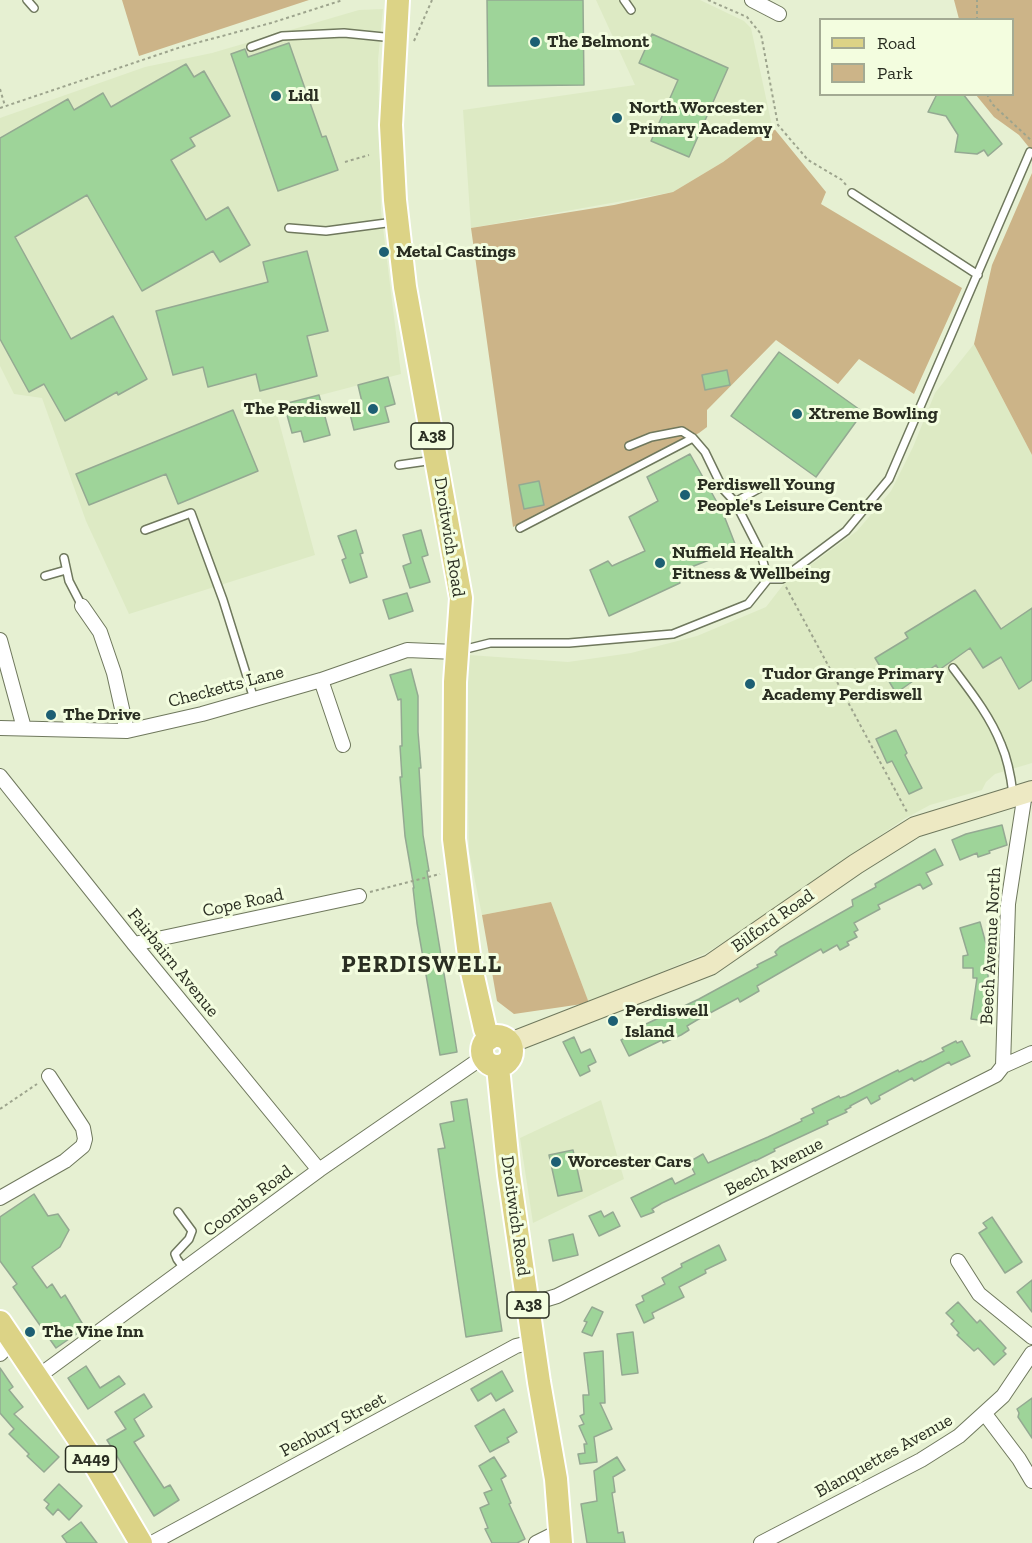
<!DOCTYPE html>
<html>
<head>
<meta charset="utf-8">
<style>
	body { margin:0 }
	#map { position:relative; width:1032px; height:1543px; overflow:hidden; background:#e6f0d2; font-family:"Zilla Slab",serif }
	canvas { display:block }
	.legend { position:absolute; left:819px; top:18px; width:195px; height:78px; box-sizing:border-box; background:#f3fddf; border:2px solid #a3aa93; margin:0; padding:8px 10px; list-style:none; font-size:18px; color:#2a2e22 }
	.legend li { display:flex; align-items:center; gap:12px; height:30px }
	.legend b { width:30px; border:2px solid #a3aa93 }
</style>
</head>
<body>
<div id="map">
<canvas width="1032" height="1543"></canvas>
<ul class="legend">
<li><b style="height:8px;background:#dcd386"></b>Road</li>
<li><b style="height:16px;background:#ccb488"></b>Park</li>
</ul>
</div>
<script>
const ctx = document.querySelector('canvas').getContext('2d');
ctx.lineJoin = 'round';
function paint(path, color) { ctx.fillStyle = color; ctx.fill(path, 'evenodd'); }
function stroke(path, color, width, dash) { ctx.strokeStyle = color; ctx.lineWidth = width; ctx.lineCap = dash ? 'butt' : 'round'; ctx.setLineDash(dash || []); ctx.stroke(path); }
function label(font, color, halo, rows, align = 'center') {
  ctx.font = font + ' "Zilla Slab",serif'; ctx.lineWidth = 6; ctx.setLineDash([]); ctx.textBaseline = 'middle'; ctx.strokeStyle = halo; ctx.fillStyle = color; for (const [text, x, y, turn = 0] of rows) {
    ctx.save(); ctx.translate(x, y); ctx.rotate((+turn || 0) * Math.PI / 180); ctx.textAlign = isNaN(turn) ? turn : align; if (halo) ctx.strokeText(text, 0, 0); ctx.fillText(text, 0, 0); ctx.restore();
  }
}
paint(new Path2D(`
	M596,0h104l44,21 7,7 21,98 -49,36 -50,30 -202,36 -8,-118 172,-25z
	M383,9l-5,51 3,151 20,163 -126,33 40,148 -186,59 -43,-93 -44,-123 -28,-4 -14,-28v-248l145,-51 67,-14 147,-43z
	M974,344l58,111v308l-37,11 -9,8 -4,8 -52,15 -26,14 -161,111 -37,23 -117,50 -38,-101 -69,13 -13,-63 -3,-147 3,-50 99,7 63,-9 66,-17 69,-29 17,-22 74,-54 34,-40 22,-44 22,-54z
	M601,1100l23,79 -91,44 -13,-85z`), '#ddeac4');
paint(new Path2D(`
	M122,0h187l-170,56z
	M954,0h78v151l-13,-16 -25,-18 -18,-22 36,-1v-74l-53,-1z
	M772,126l54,66 -5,12 141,84 -48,106 -55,-35 -21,25 -62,-44 -69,70v17l-8,6 -186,94 -42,-299 143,-23 59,-13 50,-30z
	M1032,173v282l-58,-111 18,-79z
	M551,902l38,101 -75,11 -17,-13 -15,-86z`), '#ccb488');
const building = new Path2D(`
	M487,0h96l1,85 -96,1z
	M652,34l76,34 -39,89 -38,-16 27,-61 -39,-17z
	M289,43l33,94 4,-1 12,34 -60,21 -47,-137 14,-5 3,8z
	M186,64l8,13 10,-6 26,45 -40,22 5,8 -24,14 35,60 22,-13 22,38 -30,17 -7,-11 -71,40 -55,-96 -72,42 56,102 42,-23 34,63 -29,16 -1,-3 -52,29 -21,-37 -15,8 -29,-53v-201l68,-39 6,11 29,-17 8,14z
	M937,94h26l39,50 -14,12 -4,-6 -7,4 -22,-2 3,-17 -12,-19 -18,-4z
	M307,251l21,80 -21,5 10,40 -57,15 -4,-17 -48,13 -5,-20 -30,8 -17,-64 112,-29 -5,-20z
	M779,352l84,60 -47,65 -85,-61z
	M727,370l3,15 -25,5 -3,-15z
	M388,377l7,27 -10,3 4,15 -35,8 -6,-24 14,-4 -4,-17z
	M319,395l11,40 -26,7 -3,-11 -9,2 -8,-29z
	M233,410l25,61 -80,33 -12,-30 -77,31 -13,-31z
	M690,454l33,59 14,36 -61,24 4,10 -71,33 -19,-46 18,-9 4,5 33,-15 -16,-34 29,-16 -11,-24z
	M539,481l5,24 -20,4 -5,-24z
	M356,530l7,23 -3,1 7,23 -17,6 -8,-23 4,-2 -8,-22z
	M421,530l7,25 -6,2 8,25 -20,6 -7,-22 8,-3 -8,-28z
	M975,590l26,39 31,-21v72l-13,9 -18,-32 -18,11 -13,-20 -31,22 -3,-5 -40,28 -21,-35 33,-20 -3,-5z
	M407,593l6,18 -24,8 -6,-19z
	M411,669l7,27v36l3,36h-2l4,67 6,36h-2l30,181 -17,3 -23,-132 -4,-35h1l-9,-52 -5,-59h2l-2,-31h2l-1,-47 -3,1 -8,-25z
	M896,730l11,23 -2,2 17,33 -13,6 -17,-33 -5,2 -11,-24z
	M1002,825l5,20 -18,6 1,2 -12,4 -1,-4 -17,7 -8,-20 14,-6z
	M935,849l8,16 -17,8 6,11 -9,5 -3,-5 -42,21 2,4 -26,14 4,7 -4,2 3,5 -10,5 2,3 -9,5 -3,-5 -14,8 -2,-4 -64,37 2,5 -19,11 -2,-4 -41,22 -10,6 2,4 -8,5 -18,8 -1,-3 -33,16 -8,-16 8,-4 -2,-3 72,-34 59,-32 -1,-2 20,-10 -2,-3 5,-5 73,-41 -1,-6 24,-13 -1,-3z
	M980,922l8,29v42l2,1 -4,27 -15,-2 6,-41h-4v-10h-10v-12l5,-1 -8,-27z
	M574,1037l7,16 9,-4 6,13 -8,4 2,5 -10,5 -17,-34z
	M956,1041l1,2 5,-2 8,15 -19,9 -2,-3 -35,19 -2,-3 -33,18 1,3 -9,5 -4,-7 -17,9 1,1 -6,3 2,2 -20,9 1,3 -54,25 1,2 -20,10v-1l-93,43 -10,6 2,3 -13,5 -10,-19 41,-20 3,6 20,-10 -6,-12 14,-8 5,9 60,-26 34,-16 -1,-2 13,-6 -2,-4 27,-13 1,2 6,-2 52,-26 1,2 22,-11 1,1 22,-11 -2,-3z
	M467,1099l35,232 -36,6 -28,-188 7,-1 -5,-24 14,-3 -3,-19z
	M573,1150l9,41 -24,5 -9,-41z
	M34,1194l14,22 10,-2 11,16 -9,17 -28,20 15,21 5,-4 9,14 4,-3 20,33 -29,20 -43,-61 4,-3 -17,-23v-44z
	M601,1211l3,6 9,-5 7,14 -21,10 -10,-20z
	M992,1217l30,45 -17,11 -26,-40 8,-5 -4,-5z
	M573,1234l5,21 -25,6 -4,-21z
	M719,1245l7,15 -21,10 1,3 -27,14 5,10 -32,16 2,5 -10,5 -8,-18 8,-4 -2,-5 23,-12 -3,-6 20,-11 -1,-3z
	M1032,1280v32l-15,-20z
	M958,1302l19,21 3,-3 26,28 -3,3 3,3 -12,11 -16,-17 -4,3 -17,-16 2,-2 -8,-9 3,-3 -8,-8z
	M592,1307l11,5 -11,24 -10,-4 5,-10 -3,-1z
	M633,1332l5,41 -16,2 -5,-41z
	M603,1351l2,52h-5l12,26 -18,8 3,25 -17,2 -2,-10 7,-1 -1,-9h3l-8,-18 5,-2 -4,-8 4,-2 -1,-19h6l-5,-42z
	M86,1366l14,22 19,-12 6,8 -37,25 -20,-31z
	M0,1368l13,19 -4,3 14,17 -9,7 45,43 -15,15 -17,-16 2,-2 -20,-20 5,-5 -14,-16z
	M502,1371l11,20 -17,10 -5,-8 -13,8 -7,-12z
	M144,1394l8,13 -18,12 10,17 -10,6 30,46 6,-3 9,15 -25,16 -47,-76 19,-11 -11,-17z
	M1032,1398v40l-14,-21 1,-4 -2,-4z
	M504,1409l13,23 -10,6 2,4 -19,10 -15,-26z
	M494,1457l12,19 -5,3 10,24 -2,1 16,35 -8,4h-25l-7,-14 3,-1 -8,-20 9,-4 -5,-11 8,-3 -13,-24z
	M617,1457l8,13 -12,7 2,15 -3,1 6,40 5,-1 2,11h-38l-6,-39 16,-3 -3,-30z
	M59,1484l23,22 -13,14 -11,-11 -5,6 -7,-7 3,-4 -5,-4z
	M81,1522l16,21h-30l-5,-7z`);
paint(building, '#9ed499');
stroke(building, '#94a992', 1.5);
const lane = new Path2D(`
	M27,0l7,8
	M624,0l7,10
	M251,47l31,-11 62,-3 50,5
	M852,193l126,82
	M289,228l37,3 68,-9
	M629,446l22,-9 31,-6 11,7 12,14 18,37 12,13
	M399,465l35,-5
	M760,488l-25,14 25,49 8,28
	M520,528l173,-90
	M145,530l46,-17 32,87 31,99
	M64,558l5,23 13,25
	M45,576l21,-6
	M768,579h14l64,-48 43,-52 141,-327
	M462,650l28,-7h79l104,-9 75,-30 20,-25
	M953,668c18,24 37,48 48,76 7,16 10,33 12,50
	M178,1212l14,19 -3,8 -14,15 2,5 8,11`);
const street = new Path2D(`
	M752,0l27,14
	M82,606l18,26 14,41 13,58
	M0,640l24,88
	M321,680l22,65
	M0,728l127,3 75,-17 119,-34 86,-30 49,2
	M0,776l134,168 185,226
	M134,944l225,-48
	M1003,1066l5,-162 17,-111
	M0,1198l65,-37 18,-15 2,-7 -2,-11 -34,-52
	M958,1261l21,33 53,43
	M528,1305l29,-9 439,-221 7,-9 29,-13
	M0,1354l12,-12
	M36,1378l283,-208 164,-113
	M985,1414l34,45 13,22
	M152,1543l364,-197 17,-4
	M536,1543l24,-12
	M761,1543l160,-83 38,-24 44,-40 29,-43`);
const secondary = new Path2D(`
	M510,1043l200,-78 146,-101 59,-37 117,-36`);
const primary = new Path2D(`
	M398,0l-7,125 4,75 10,87 56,311 -6,84 -1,157 16,124 15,66 4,10
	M482 1051a15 15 0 1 1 30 0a15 15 0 1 1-30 0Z
	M498,1067l11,108 30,207 17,97 5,64
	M0,1322l88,131 53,90`);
stroke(lane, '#6f785d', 10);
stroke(street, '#6f785d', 16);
stroke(secondary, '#6f785d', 22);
stroke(primary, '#fff', 26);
stroke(new Path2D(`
	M708,0l39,17 14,17 17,91 30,35 34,20 4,5
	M977,20v-20
	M414,41l18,-41
	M0,89l5,17
	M987,94l5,10 40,37
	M0,108l181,-61 90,-24 72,-23
	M345,162l24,-7
	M786,587l121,225
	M370,892l70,-18
	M0,1109l37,-25`), '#9da48d', 2, [3, 3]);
stroke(lane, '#fff', 7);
stroke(street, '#fff', 14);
stroke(secondary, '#ede9c3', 20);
stroke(primary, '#dcd386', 22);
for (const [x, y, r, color] of [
	[535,42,6,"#1d5f73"],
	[276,96,6,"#1d5f73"],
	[617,118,6,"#1d5f73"],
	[384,252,6,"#1d5f73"],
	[373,409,6,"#1d5f73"],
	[797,414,6,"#1d5f73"],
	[685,495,6,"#1d5f73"],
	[660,563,6,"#1d5f73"],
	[750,684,6,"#1d5f73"],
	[51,715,6,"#1d5f73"],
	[613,1021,6,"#1d5f73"],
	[556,1162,6,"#1d5f73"],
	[30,1332,6,"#1d5f73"]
]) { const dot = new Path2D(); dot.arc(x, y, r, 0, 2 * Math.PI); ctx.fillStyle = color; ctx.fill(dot); stroke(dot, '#f3fddf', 2); }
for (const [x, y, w] of [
	[432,436,42],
	[528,1305,42],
	[91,1459,51]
]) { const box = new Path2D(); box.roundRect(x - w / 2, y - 13, w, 26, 4.5); ctx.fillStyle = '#f3fddf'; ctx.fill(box); stroke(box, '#2a2e22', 1.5); }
label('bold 16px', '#2a2e22', null, [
	["A38",432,436],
	["A38",528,1305],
	["A449",91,1459]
]);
label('bold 18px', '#2a2e22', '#f3fddf', [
	["The Belmont",547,42],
	["Lidl",288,96],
	["North Worcester",629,108],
	["Primary Academy",629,129],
	["Metal Castings",396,252],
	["The Perdiswell",361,409,"right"],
	["Xtreme Bowling",809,414],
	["Perdiswell Young",697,485],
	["People's Leisure Centre",697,506],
	["Nuffield Health",672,553],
	["Fitness & Wellbeing",672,574],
	["Tudor Grange Primary",762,674],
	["Academy Perdiswell",762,695],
	["The Drive",63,715],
	["Perdiswell",625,1011],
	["Island",625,1032],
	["Worcester Cars",568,1162],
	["The Vine Inn",42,1332]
], 'left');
label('18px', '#2a2e22', '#f3fddf', [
	["Droitwich Road",449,537,81],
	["Checketts Lane",226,687,-15],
	["Cope Road",243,903,-12],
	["Bilford Road",773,921,-35],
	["Beech Avenue North",991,946,-87],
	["Fairbairn Avenue",173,963,51],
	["Beech Avenue",774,1167,-27],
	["Coombs Road",248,1201,-37],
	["Droitwich Road",515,1216,82],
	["Penbury Street",333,1425,-28],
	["Blanquettes Avenue",884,1456,-29]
]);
ctx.letterSpacing = '1.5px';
label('bold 24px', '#2a2e22', '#f3fddf', [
	["PERDISWELL",422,965]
]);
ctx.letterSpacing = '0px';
</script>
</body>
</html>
